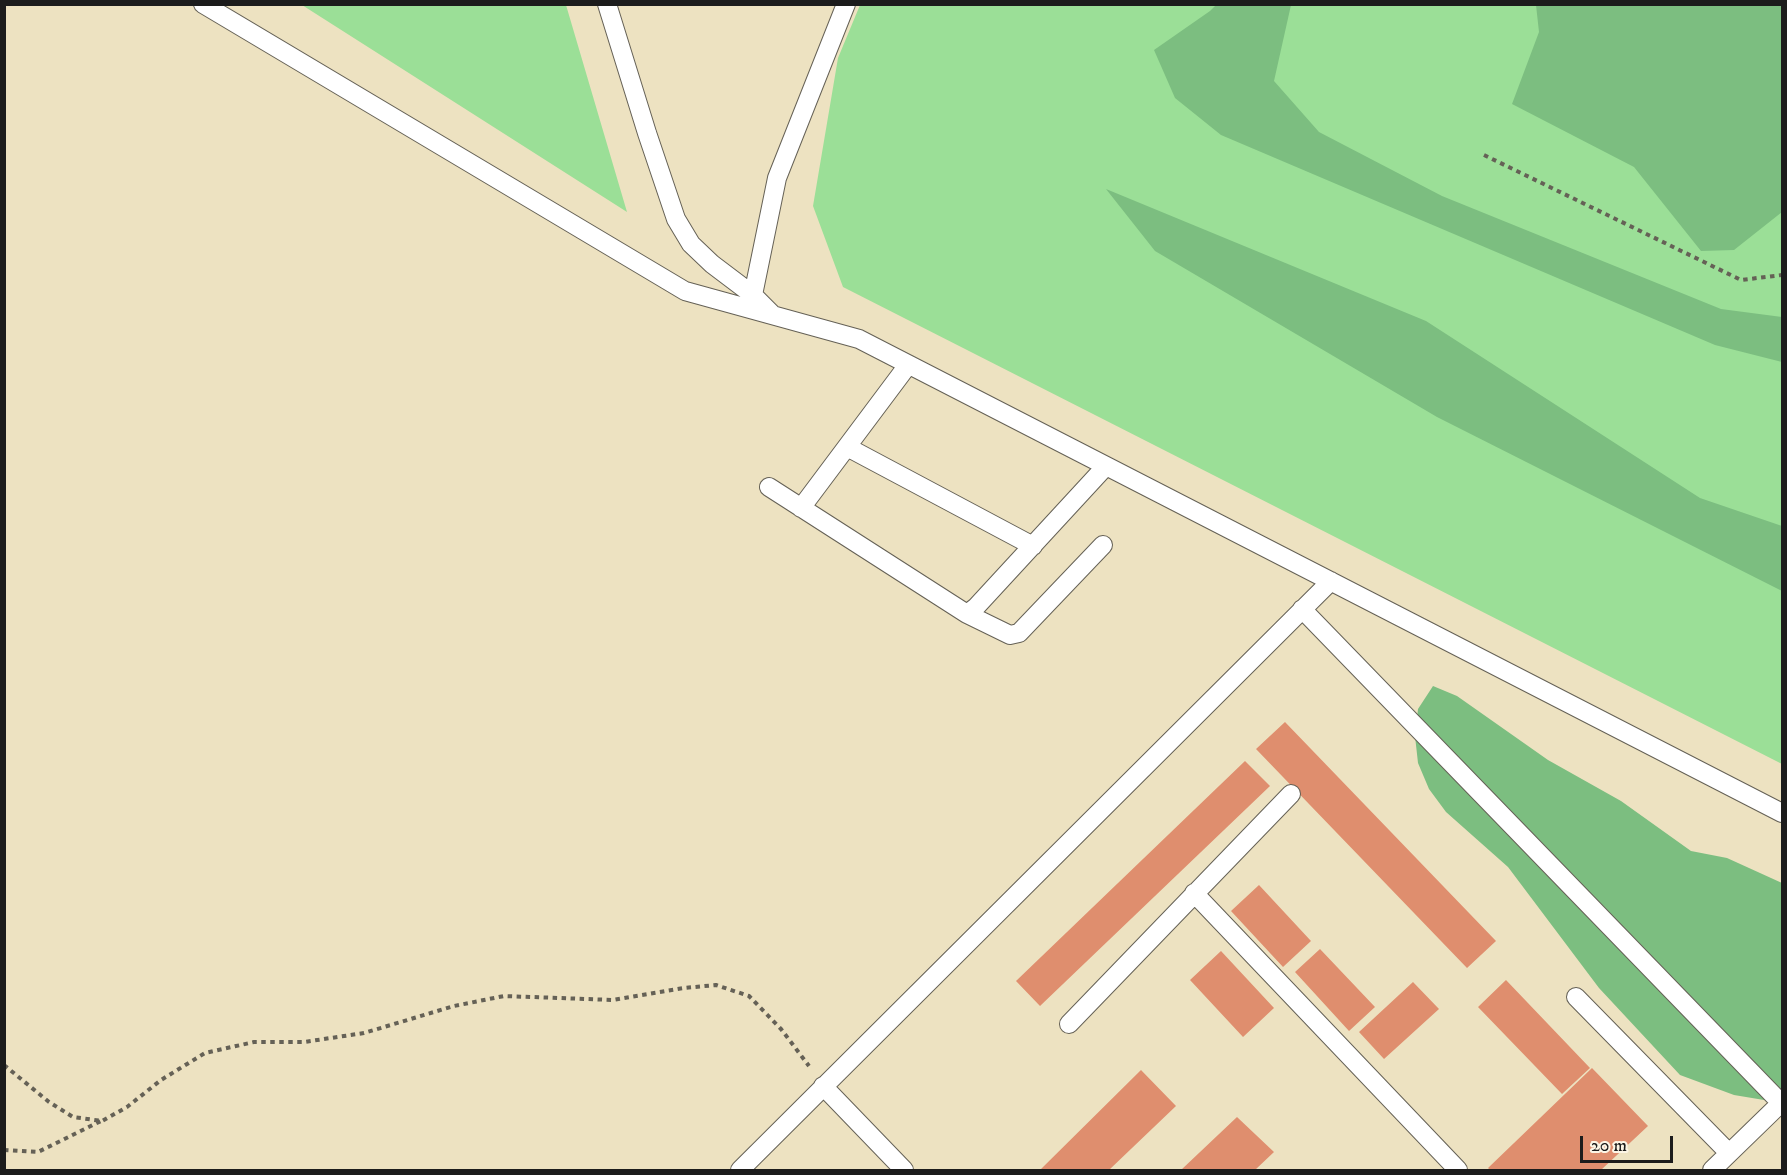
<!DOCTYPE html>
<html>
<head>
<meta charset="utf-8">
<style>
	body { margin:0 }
	#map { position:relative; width:1787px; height:1175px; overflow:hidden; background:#ede2c1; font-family:"IM FELL DW Pica",serif }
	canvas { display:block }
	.frame { position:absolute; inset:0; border:6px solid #1c1c1c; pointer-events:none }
	.scale { position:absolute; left:1580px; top:1136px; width:93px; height:27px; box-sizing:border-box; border:3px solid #1c1c1c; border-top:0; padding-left:8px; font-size:18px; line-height:21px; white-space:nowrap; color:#1c1c1c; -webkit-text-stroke:4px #fcf5e5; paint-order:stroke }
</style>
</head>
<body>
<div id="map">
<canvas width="1787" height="1175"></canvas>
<div class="frame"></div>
<div class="scale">20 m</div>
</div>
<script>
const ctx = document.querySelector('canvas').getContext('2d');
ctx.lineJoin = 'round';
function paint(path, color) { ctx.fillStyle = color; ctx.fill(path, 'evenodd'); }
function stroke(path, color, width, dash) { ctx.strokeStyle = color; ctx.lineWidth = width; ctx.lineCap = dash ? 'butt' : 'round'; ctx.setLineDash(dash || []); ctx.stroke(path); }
paint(new Path2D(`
	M302,5h264l61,207z
	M860,5h922v759l-939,-477 -30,-81 25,-148z`), '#9bdf97');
paint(new Path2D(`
	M1216,5h75l-17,76 45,51 123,64 279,113 61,8v45l-67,-17 -494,-210 -46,-37 -21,-48 56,-39z
	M1536,5h246v207l-48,38 -33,1 -67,-84 -122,-63 27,-72z
	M1106,189l320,132 274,177 82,28v65l-345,-174 -282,-166z
	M1433,686l24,10 91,64 73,41 70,50 36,7 55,25v220l-48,-8 -54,-20 -81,-87 -91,-121 -62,-55 -17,-23 -11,-26 -3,-27 3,-27z`), '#7cbe80');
paint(new Path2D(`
	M1285,722l211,219 -29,27 -211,-219z
	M1245,761l25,25 -230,220 -24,-25z
	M1259,885l52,56 -28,26 -52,-56z
	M1320,949l55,58 -26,24 -54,-59z
	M1221,951l53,57 -31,29 -53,-57z
	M1506,980l84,88 -28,26 -84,-87z
	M1413,982l26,27 -55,50 -25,-27z
	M1592,1068l56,58 -47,44h-111l-2,-2z
	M1141,1070l35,36 -67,64h-69z
	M1237,1117l37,35 -19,18h-74z`), '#df8e6e');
const service = new Path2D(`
	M203,4l482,287 174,48 923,474
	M607,4l40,129 29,86 15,25 21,20 41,31 19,19
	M753,295l24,-117 69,-174
	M847,447l186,99
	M769,487l198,127 9,-7 130,-141
	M801,508l107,-143
	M1302,609l480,495
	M967,614l43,21 9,-2 84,-88
	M1194,893l264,277
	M1576,997l153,156
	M1069,1024l222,-230
	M823,1086l81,84
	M740,1170l591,-589
	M1712,1170l69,-67`);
stroke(service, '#656156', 20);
stroke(new Path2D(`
	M1484,155l257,125 41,-5
	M4,1065l45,37 24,15 29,4 25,-14 34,-27 44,-27 49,-11h50l60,-9 90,-27 50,-10 109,4 71,-12 32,-3 33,11 32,33 28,37
	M4,1150l34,2 63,-31`), '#656156', 4, [4.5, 4.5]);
stroke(service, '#fff', 18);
</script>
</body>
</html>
